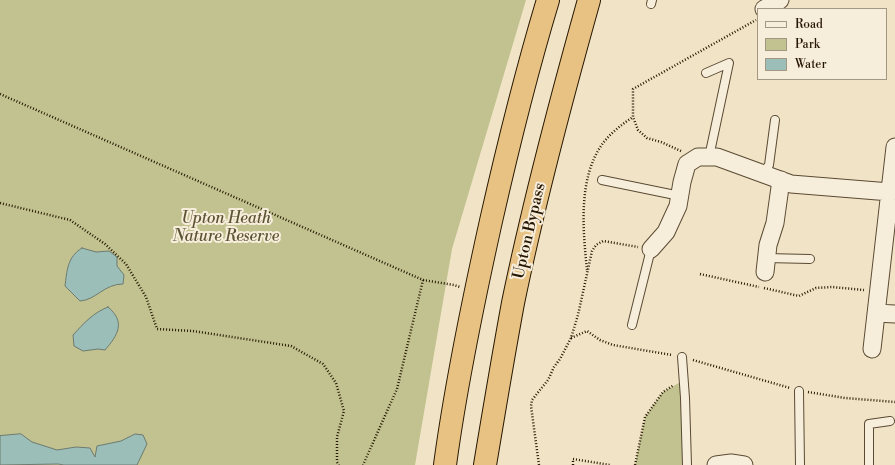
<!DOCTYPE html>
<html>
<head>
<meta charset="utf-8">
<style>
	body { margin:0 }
	#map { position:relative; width:895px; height:465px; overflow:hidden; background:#f1e4c6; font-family:"Libre Bodoni",serif }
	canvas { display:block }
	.legend { position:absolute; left:757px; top:8px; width:130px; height:72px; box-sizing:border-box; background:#f6edda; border:1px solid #a39784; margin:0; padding:5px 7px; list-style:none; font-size:12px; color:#271702 }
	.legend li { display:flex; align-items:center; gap:8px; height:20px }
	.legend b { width:20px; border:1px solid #a39784 }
</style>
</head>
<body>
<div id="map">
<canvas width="895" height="465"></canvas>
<ul class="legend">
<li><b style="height:5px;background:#f6edda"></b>Road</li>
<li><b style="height:11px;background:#c1c290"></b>Park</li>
<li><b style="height:11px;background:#9bbeb9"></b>Water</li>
</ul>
</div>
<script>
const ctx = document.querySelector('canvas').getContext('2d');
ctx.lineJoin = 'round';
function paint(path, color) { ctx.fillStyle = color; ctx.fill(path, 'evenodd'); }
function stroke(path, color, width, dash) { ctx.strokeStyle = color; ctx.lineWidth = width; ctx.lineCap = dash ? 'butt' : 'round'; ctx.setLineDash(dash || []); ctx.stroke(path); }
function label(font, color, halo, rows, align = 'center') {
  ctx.font = font + ' "Libre Bodoni",serif'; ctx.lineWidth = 4; ctx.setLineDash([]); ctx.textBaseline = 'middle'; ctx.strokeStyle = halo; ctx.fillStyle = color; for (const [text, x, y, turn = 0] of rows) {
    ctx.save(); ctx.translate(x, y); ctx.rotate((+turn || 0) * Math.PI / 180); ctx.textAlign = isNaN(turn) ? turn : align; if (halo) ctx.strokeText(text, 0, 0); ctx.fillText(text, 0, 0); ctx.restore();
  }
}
paint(new Path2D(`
	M0,0h526l-74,249 -37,216h-415z
	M684,380l3,85h-52l10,-48 18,-25z`), '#c1c290');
const water = new Path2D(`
	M82,248l14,4 13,-1 8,6v9l7,9 -1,9c-19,0 -27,16 -43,17l-15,-15c2,-15 2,-29 17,-38z
	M108,307c18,15 10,28 -3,43l-7,-1 -15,2 -9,-5 -1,-11c11,-12 20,-22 35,-28z
	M21,434l11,8 25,8 19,-3 14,1 5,9 2,-11 24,-5 14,-7 8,1 4,9 -10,21h-73l-6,-1 -58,1v-29z`);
paint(water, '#9bbeb9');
stroke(water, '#6d7b70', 1);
const lane = new Path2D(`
	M651,4l1,-4
	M706,73l23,-10 -20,94
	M763,173l6,-8 6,-45
	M602,180l78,16
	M766,258l44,1
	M632,325l19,-76
	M682,357l3,41 2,67
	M799,391l1,74
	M869,465v-41l21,-3`);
const street = new Path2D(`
	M764,9l16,-9
	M651,249l15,-17 12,-26 4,-24 5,-18 11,-7h19l74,27 99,8
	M765,272l3,-27 7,-22 6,-43
	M876,313l19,1
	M872,349l23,-202
	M716,465l15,-2 13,2`);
const highway = new Path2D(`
	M445,465c11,-82 28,-163 46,-244 17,-75 35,-148 57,-221
	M485,465c9,-54 18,-108 28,-162 21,-102 48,-203 76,-303`);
stroke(lane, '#5a4a33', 10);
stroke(street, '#5a4a33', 19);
stroke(highway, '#271702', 24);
stroke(new Path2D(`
	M0,94l423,186 -26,109 -34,76
	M681,151l-20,-9 -14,-4 -9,-8 -5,-13v-28l123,-69
	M0,203l70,17 35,24 21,20 20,33 11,32 36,2 98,15 32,18 13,19 8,28 -7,26v25l2,3
	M587,270c-4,-39 -9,-90 14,-124 8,-12 20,-21 32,-29
	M700,274l59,13
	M423,280l31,5 6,2
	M764,288l35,8 17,-8 16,-1 32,3
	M571,338l16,-7 13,9 13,5 59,10
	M693,360l97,28
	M808,392l37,6 50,4
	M539,465l-8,-59 1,-6 16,-20 6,-13 6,-8 11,-21 7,-23 14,-64 4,-6 7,-4 35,6
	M573,465v-6l37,6
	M635,465l10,-48 18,-25 11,-7`), '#271702', 2.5, [1, 2]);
stroke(lane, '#f6edda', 8);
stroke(street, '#f6edda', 17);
stroke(highway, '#e8c283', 22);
label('italic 16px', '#5d5334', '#f6edda', [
	["Upton Heath",226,219],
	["Nature Reserve",226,237]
]);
label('16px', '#271702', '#f6edda', [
	["Upton Bypass",530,231,-77]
]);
</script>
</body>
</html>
